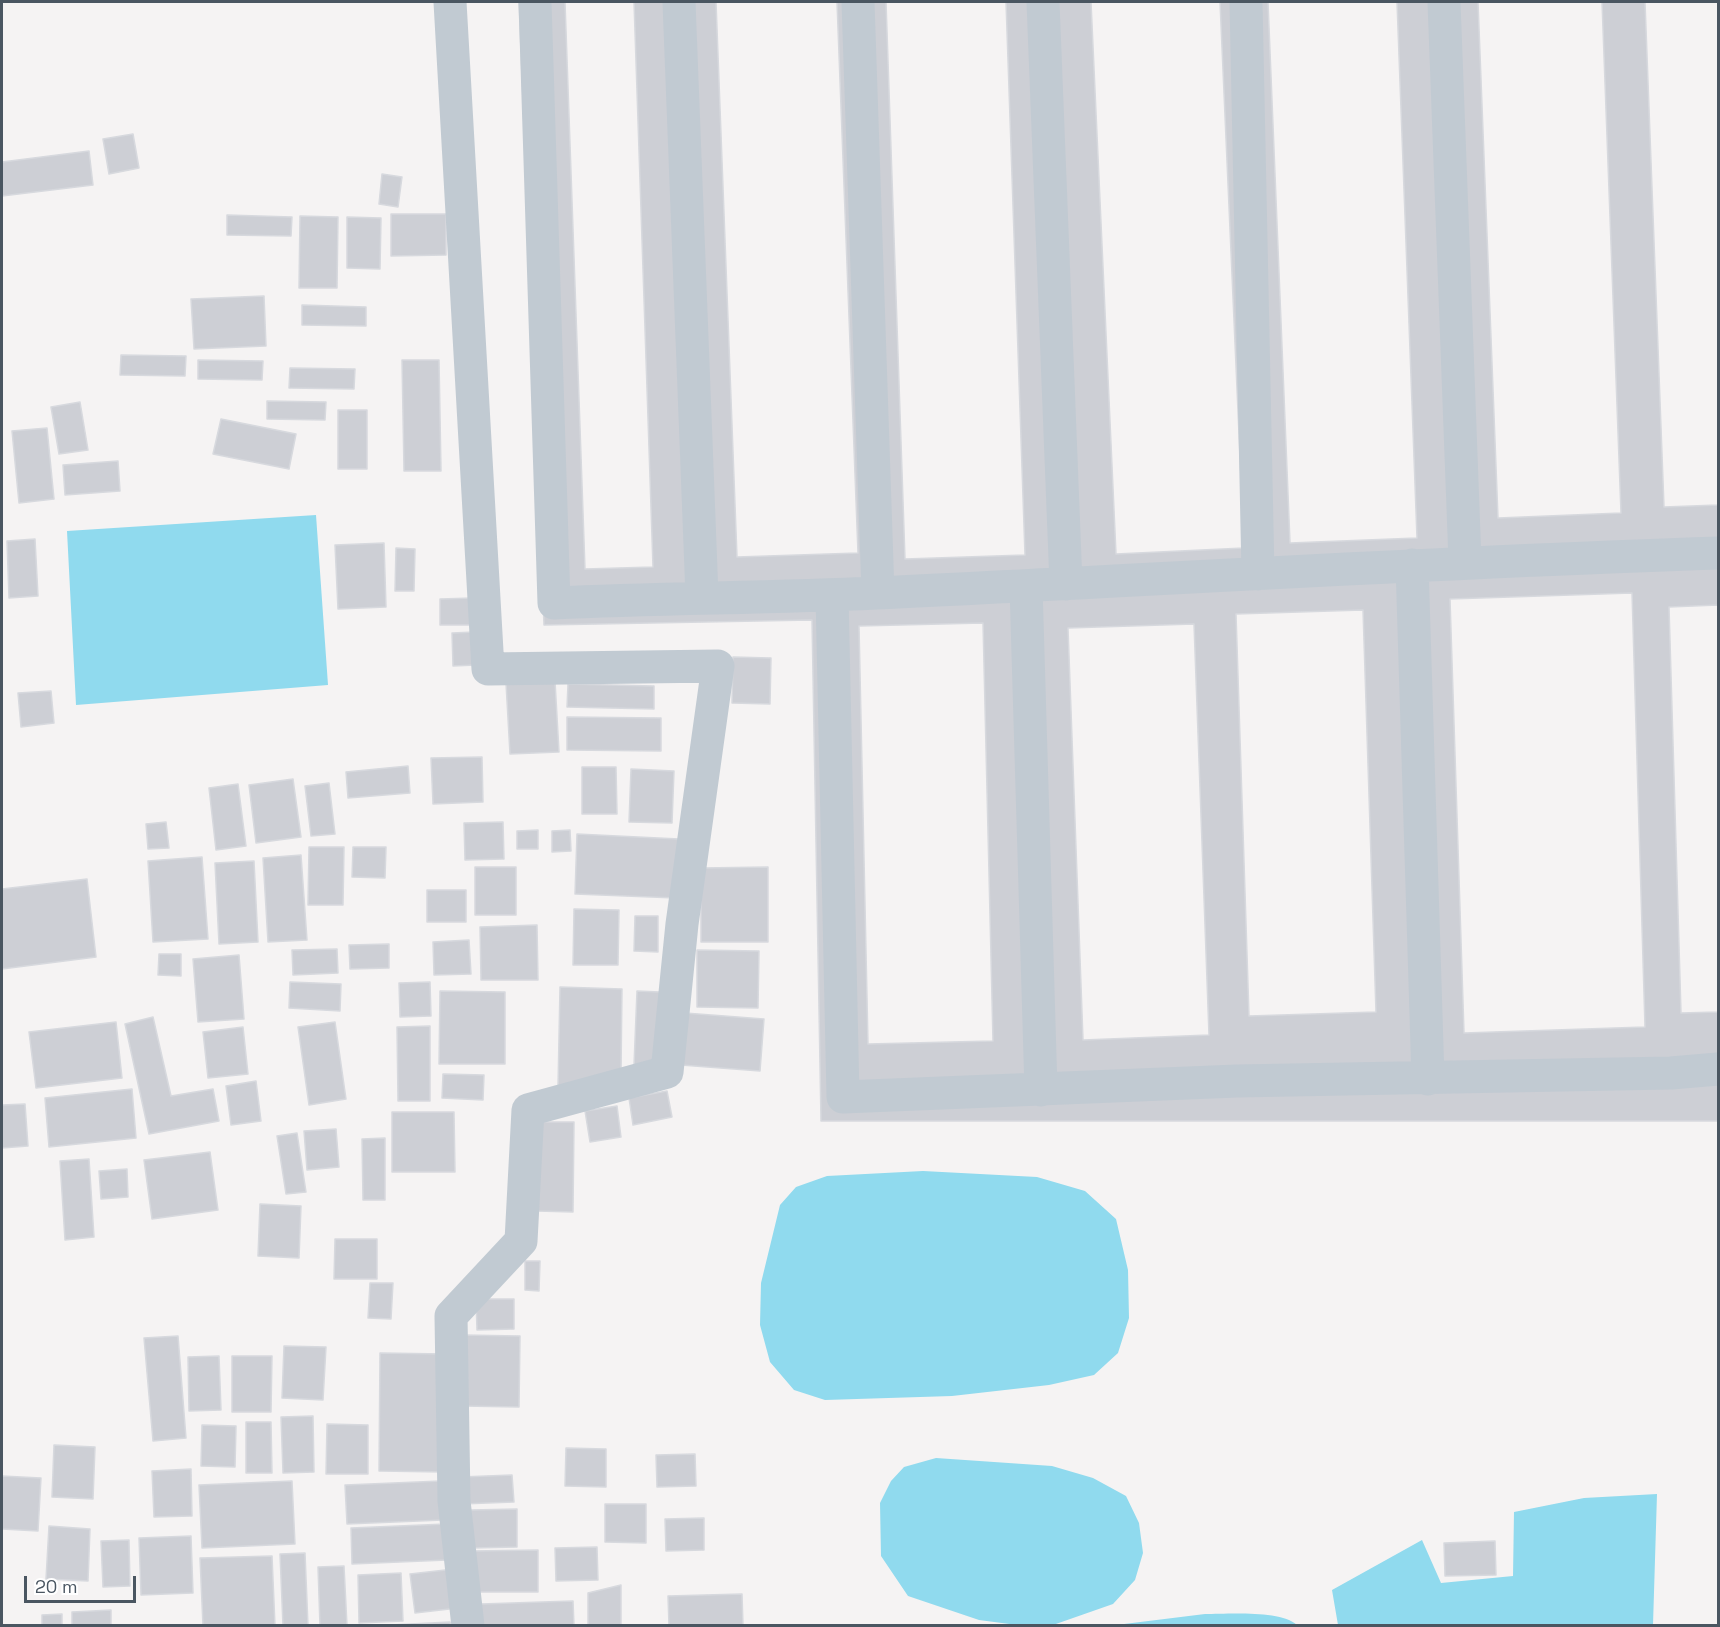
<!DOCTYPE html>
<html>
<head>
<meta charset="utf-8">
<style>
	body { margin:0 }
	#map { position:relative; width:1720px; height:1627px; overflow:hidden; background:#f5f3f3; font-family:"Space Grotesk",sans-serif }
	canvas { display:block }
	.frame { position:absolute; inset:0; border:3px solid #4a5661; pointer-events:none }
	.scale { position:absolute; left:24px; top:1576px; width:112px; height:27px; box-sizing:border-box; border:3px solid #4a5661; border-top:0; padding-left:8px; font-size:18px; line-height:21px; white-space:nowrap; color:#4a5661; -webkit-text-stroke:4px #fff; paint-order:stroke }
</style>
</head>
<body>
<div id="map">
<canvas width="1720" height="1627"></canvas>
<div class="frame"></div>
<div class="scale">20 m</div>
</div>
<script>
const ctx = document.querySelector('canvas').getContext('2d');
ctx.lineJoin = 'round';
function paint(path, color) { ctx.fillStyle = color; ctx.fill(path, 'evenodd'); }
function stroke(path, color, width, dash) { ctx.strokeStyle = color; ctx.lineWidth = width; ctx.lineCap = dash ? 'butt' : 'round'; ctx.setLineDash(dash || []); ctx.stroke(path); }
paint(new Path2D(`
	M316,515l12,170 -252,20 -9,-174z
	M923,1171l114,6 48,14 31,28 12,51 1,48 -11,35 -24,22 -45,10 -97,11 -127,4 -31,-10 -24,-28 -10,-37 1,-42 19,-78 16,-18 31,-11z
	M936,1458l116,8 41,12 33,18 13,27 4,30 -8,27 -22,24 -60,21h-36l-38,-5 -71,-24 -27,-40 -1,-53 11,-22 13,-14z
	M1657,1494l-4,131h-315l-6,-35 90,-50 19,43 72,-7 1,-64 70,-14z
	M1205,1614c23,0 76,-4 92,11h-181z`), '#90daee');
const building = new Path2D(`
	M519,2h1199v1119h-897l-9,-501 -268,5z
	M565,2h69l19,565 -68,2z
	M716,2h121l21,551 -121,4z
	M886,2h120l19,553 -120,4z
	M1091,2h129l24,546 -128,6z
	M1268,2h129l20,536 -127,5z
	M1478,2h124l19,511 -123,5z
	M1645,2h73v503l-54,2z
	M133,134l6,34 -30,6 -6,-35z
	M89,151l4,34 -91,11v-34z
	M382,174l20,3 -4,30 -19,-3z
	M391,214h55v41l-55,1z
	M227,215l65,2 -1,19 -64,-1z
	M300,216l38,1 -1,71h-38z
	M347,217l34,1 -1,51 -33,-1z
	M264,296l2,50 -72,3 -3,-50z
	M302,305l64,2v19l-64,-1z
	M121,355l65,1 -1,20 -65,-1z
	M198,360l65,1 -1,19 -64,-1z
	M402,360h37l2,111h-37z
	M290,368l65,1 -1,20 -65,-1z
	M267,401l59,1 -1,18 -58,-1z
	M80,402l8,48 -29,4 -8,-47z
	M338,410h29v59h-29z
	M221,419l75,15 -7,35 -76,-15z
	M47,428l7,71 -35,4 -7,-72z
	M118,461l2,30 -55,4 -2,-30z
	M35,539l3,57 -29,2 -2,-57z
	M384,543l2,64 -48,2 -3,-64z
	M396,548l19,1 -1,42h-19z
	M1632,593l13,434 -181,6 -14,-434z
	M473,598l1,27h-34v-26z
	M1718,605v407l-37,1 -12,-406z
	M1363,610l13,402 -127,4 -13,-402z
	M983,623l10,418 -125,3 -9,-418z
	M1194,624l15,411 -126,5 -15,-412z
	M475,632l1,33 -23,1 -1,-33z
	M733,657l38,1 -1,46 -38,-1z
	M555,681l4,71 -49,2 -4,-71z
	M568,684l86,2v23l-87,-2z
	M51,691l3,32 -33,4 -3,-34z
	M567,717l94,1v33l-94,-1z
	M482,757l1,45 -50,2 -2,-46z
	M408,766l2,27 -62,5 -2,-26z
	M582,767h34l1,47h-35z
	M631,769l43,2 -2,52 -43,-1z
	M293,779l8,58 -45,6 -7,-58z
	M329,783l6,51 -24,2 -6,-50z
	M238,784l8,62 -30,4 -7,-62z
	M166,822l3,26 -21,1 -2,-25z
	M503,822l1,37 -39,1 -1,-37z
	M538,830v19h-21v-18z
	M570,830l1,21 -19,1v-21z
	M577,834l102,5 -3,59 -101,-4z
	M309,847h35l-1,58h-35z
	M353,847h33l-1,31 -33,-1z
	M301,855l6,85 -39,2 -5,-84z
	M202,857l6,82 -55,3 -5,-81z
	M254,861l4,81 -39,2 -4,-81z
	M475,867h41v48h-41z
	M768,867v75h-67v-74z
	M87,879l9,78 -94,12v-80z
	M427,890h39v32h-39z
	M574,909l45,1 -1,55h-45z
	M635,916h23v36l-24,-1z
	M537,925l1,55h-57l-1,-53z
	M469,940l2,34 -37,1 -1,-33z
	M389,944v24l-39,1 -1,-24z
	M337,949l1,24 -45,2 -1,-25z
	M697,950l62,1 -1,57 -61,-1z
	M159,954h22v22l-23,-1z
	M239,955l5,64 -46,3 -5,-63z
	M290,982l51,2 -1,27 -51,-3z
	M430,982l1,34 -31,1 -1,-34z
	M560,987l62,2 -1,84 -63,14z
	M440,991l65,1v72h-66z
	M637,991l23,1 -4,74 -22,-1z
	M685,1013l79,6 -4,52 -79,-6z
	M153,1017l18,79 42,-7 6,32 -70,13 -24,-110z
	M116,1022l6,56 -86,10 -7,-56z
	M335,1022l11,77 -37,6 -11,-78z
	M430,1026v75h-32l-1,-74z
	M243,1027l5,47 -40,4 -5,-46z
	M443,1074l41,1 -1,25 -41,-2z
	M256,1081l5,40 -30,4 -5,-39z
	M132,1089l4,49 -87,9 -4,-49z
	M667,1091l5,26 -39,8 -4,-27z
	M25,1104l3,42 -26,2v-43z
	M617,1106l4,31 -31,5 -5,-31z
	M392,1112h62l1,60h-63z
	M539,1122h35l-1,90 -36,-1z
	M336,1129l3,38 -32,3 -3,-39z
	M297,1133l9,59 -20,2 -9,-58z
	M385,1138v62h-22l-1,-61z
	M210,1152l8,58 -66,9 -8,-59z
	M89,1159l5,78 -29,3 -5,-79z
	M127,1169l1,28 -27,2 -2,-28z
	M260,1204l41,2 -2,52 -41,-2z
	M335,1239h42v40h-43z
	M525,1261h15l-1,30 -14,-1z
	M370,1283h23l-2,36 -23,-1z
	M476,1299h38v30l-37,1z
	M462,1335l58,1 -1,71 -57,-1z
	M178,1336l8,102 -33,3 -9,-103z
	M284,1346l42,1 -3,53 -41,-2z
	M380,1353l65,1 -2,118 -64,-1z
	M219,1356l2,54 -32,1 -1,-54z
	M232,1356h40l-1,56h-39z
	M313,1416l1,56 -31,1 -2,-56z
	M246,1422h25l1,51h-26z
	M327,1424l41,1v49h-42z
	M202,1425l34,1 -1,41 -34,-1z
	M54,1445l41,2 -2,52 -41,-2z
	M566,1448l40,1v38l-41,-1z
	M695,1454l1,32 -39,1 -1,-32z
	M191,1469l1,47 -38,1 -2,-46z
	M512,1475l2,27 -52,2 -1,-27z
	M2,1476l39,2 -3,53 -36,-2z
	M292,1481l3,63 -93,4 -3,-63z
	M441,1481l2,39 -96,4 -2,-39z
	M605,1504h41v39l-41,-1z
	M517,1509v38l-45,1 -1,-38z
	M704,1518v32l-38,1 -1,-32z
	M446,1524l1,36 -95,4 -1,-36z
	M49,1526l41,3 -2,52 -42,-2z
	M191,1536l2,57 -52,2 -2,-57z
	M129,1540l1,46 -27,1 -2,-46z
	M1495,1541l1,34 -51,1 -1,-33z
	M597,1547l1,33 -42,1 -1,-33z
	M538,1550v42h-68v-41z
	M305,1553l3,73h-25l-3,-72z
	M272,1556l3,70h-72l-3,-68z
	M344,1566l3,60h-27l-2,-59z
	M454,1569l4,39 -43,5 -5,-39z
	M401,1573l2,48 -44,2 -1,-48z
	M621,1585v41h-33v-33z
	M742,1594l1,32h-74l-1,-30z
	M573,1601l1,25h-92l-1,-22z
	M111,1610v16h-39v-14z
	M62,1614v12h-20v-11z
	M450,1622l1,4h-80z`);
paint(building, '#cdcfd5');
stroke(building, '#d7d9de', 1.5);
stroke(new Path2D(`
	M450,2l38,667 230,-3 -36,258 -15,148 -139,38 -7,131 -70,75 3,185 14,125
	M535,2l19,601c107,-5 214,-5 322,-10 281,-13 561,-31 842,-40
	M679,2l23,594
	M858,2l20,591
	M1043,2l23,582
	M1246,2l12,572
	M1444,2l21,559
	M1412,565l16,514
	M1026,586l15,504
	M832,595l11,502 394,-16 434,-8 47,-4`), '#c1cad2', 33);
</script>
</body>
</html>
